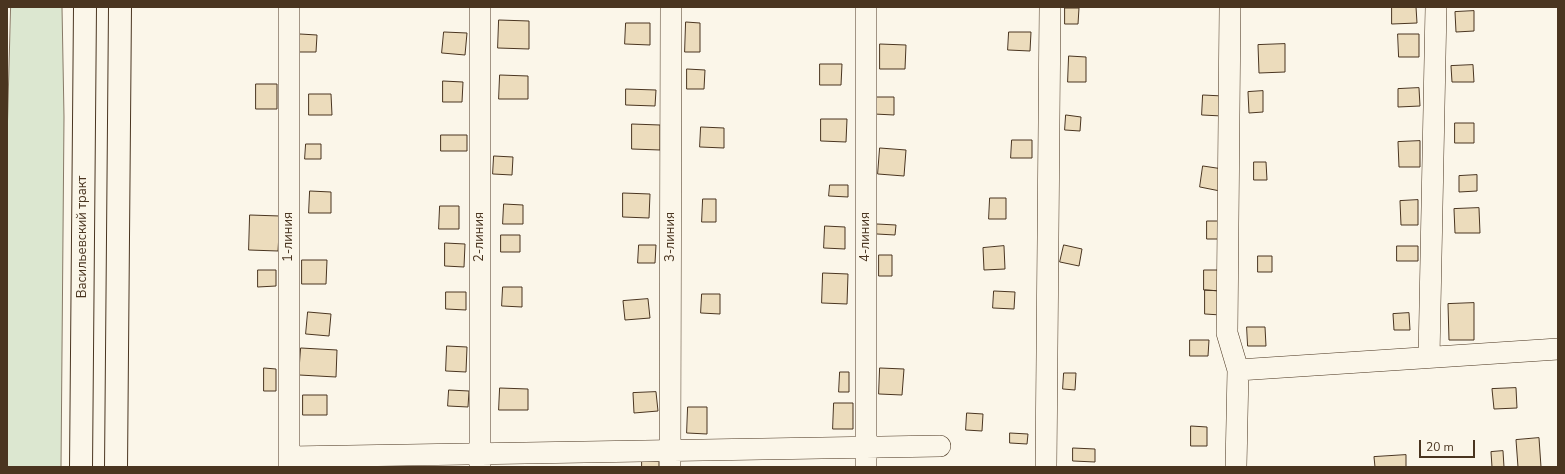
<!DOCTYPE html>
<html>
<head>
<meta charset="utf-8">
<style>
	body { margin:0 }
	#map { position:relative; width:1565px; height:474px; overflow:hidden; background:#fbf6e9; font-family:"Nunito Sans",sans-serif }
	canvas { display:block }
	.frame { position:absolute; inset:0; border:8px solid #4a3520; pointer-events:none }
	.scale { position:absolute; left:1419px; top:440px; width:56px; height:18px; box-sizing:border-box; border:2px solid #4a3520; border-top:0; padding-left:5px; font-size:12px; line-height:14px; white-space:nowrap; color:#4a3520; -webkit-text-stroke:3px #fbf6e9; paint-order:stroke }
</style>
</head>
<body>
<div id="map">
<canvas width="1565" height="474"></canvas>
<div class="frame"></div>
<div class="scale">20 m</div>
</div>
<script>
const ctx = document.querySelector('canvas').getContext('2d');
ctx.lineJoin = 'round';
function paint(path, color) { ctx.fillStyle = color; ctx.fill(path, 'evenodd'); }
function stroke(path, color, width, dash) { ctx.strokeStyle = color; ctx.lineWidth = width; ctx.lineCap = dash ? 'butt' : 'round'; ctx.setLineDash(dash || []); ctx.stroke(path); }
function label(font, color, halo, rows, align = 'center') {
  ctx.font = font + ' "Nunito Sans",sans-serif'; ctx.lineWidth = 3; ctx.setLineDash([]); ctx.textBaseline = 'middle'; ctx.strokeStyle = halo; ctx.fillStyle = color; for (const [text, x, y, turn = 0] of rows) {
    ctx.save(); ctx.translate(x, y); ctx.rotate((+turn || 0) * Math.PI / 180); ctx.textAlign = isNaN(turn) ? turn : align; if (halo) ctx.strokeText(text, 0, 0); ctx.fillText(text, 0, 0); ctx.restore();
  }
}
const green = new Path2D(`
	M11,7h51l2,110 -3,350h-54v-327z`);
paint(green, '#dce7d0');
stroke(green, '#887966', 1);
const building = new Path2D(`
	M1392,7h24l1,16 -25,1z
	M1065,8h14l-1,16h-13z
	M1474,11v20l-18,1 -1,-20z
	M499,20l30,1v28l-31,-1z
	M686,22l14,1v29h-15z
	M626,23h24v22l-25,-1z
	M444,32l23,1 -2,22 -23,-2z
	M1009,32h22l-1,19 -22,-1z
	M300,34l17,1 -1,17h-17z
	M1398,34h21v23h-20z
	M880,44l26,1 -1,24h-25z
	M1285,44v28l-26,1 -1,-28z
	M1069,56l17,1v25h-18z
	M820,64h22l-1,21h-21z
	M1473,65l1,17h-22l-1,-16z
	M687,69l18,1 -1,19h-17z
	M500,75l28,1v23h-29z
	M443,81l20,1 -1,20h-19z
	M256,84h21v25h-21z
	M1419,88l1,18 -22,1v-18z
	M626,89l30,1 -1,16 -29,-1z
	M1263,91v21l-14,1 -1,-21z
	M309,94h22l1,21h-23z
	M1203,95l20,1 -1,20 -20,-1z
	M875,97h19v18l-20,-1z
	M1066,115l15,2 -1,14 -15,-1z
	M821,119h26l-1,23 -25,-1z
	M1455,123h19v20h-19z
	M632,124l28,1v25l-28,-1z
	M701,127l23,1v20l-24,-1z
	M441,135h26v16h-26z
	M1012,140h20v18h-21z
	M1420,141v26h-21l-1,-25z
	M306,144h15v15h-16z
	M880,148l26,2 -2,26 -26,-2z
	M494,156l19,1 -1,18 -19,-1z
	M1254,162h12l1,18h-13z
	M1203,166l20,3 -3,22 -20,-4z
	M1477,175v16l-18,1v-16z
	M830,185h18v12l-19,-1z
	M310,191l21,1v21h-22z
	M623,193l27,1 -1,24 -26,-1z
	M990,198h16v21h-17z
	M703,199h13v23h-14z
	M1418,200v25h-17l-1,-24z
	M504,204l19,1v19h-20z
	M440,206h19v23h-20z
	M1479,208l1,25h-25l-1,-24z
	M250,215l30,1 -2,35 -29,-1z
	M1207,221h11l1,18h-12z
	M877,224l19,1 -1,10 -18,-1z
	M825,226l20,1v22l-21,-1z
	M501,235h19v17h-19z
	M445,243l20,1 -1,23 -19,-1z
	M639,245h17l-1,18h-17z
	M1064,245l18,4 -3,17 -19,-4z
	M1004,246l1,23 -21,1 -1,-22z
	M1397,246h21v15h-21z
	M879,255h13v21h-13z
	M1258,256h14v16h-14z
	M302,260h25l-1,24h-24z
	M258,270h18v16l-18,1z
	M1204,270h18v21l-18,-1z
	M823,273l25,1 -1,30 -25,-1z
	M503,287h19v20l-20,-1z
	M1205,290l17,1 -1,24 -16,-1z
	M994,291l21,1 -1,17 -21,-1z
	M446,292h20v18l-20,-1z
	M702,294h18v20l-19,-1z
	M648,299l2,19 -25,2 -2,-19z
	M1474,303v37h-25l-1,-36z
	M308,312l23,2 -2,22 -23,-2z
	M1409,313l1,17h-16l-1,-16z
	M1247,327h18l1,19h-18z
	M1190,340h19l-1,16h-18z
	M447,346l20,1 -1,25 -20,-1z
	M301,348l36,2 -1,27 -37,-2z
	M264,368l12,1v22h-12z
	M880,368l24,1 -2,26 -23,-1z
	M840,372h9v20h-10z
	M1064,373h12l-1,17 -12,-1z
	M500,388l28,1v21h-29z
	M1516,388l1,20 -23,1 -2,-20z
	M449,390l20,1 -1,16 -20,-1z
	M656,392l2,19 -24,2 -1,-20z
	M303,395h24v20h-24z
	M834,403h19v26h-20z
	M688,407h19v27l-20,-1z
	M967,413l16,1 -1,17 -16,-1z
	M1191,426l16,1v19h-16z
	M1010,433l18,1 -1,10 -17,-1z
	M1539,438l2,29h-23l-2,-27z
	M1073,448l22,1v13l-22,-1z
	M1503,451l1,16h-12l-1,-15z
	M1406,455v12h-31l-1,-10z
	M642,461h17v6h-17z`);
paint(building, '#ecdcbc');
stroke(building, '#4a3520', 1);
const minor = new Path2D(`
	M289,7v460
	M1230,7l-3,326 11,37 -2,97
	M1429,357l7,-350
	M1238,370l320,-21
	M289,457l651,-11
	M480,467v-460
	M670,467l1,-460
	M866,467v-460
	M1046,467l4,-460`);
const major = new Path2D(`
	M81,467l4,-460
	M116,467l4,-460`);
stroke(minor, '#4a3520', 22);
stroke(major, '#4a3520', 24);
stroke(minor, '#fbf6e9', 21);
stroke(major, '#fbf6e9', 22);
label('13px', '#4a3520', '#fbf6e9', [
	["Васильевский тракт",83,237,-90],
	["1-линия",289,237,-90],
	["2-линия",480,237,-90],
	["3-линия",671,237,-90],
	["4-линия",866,237,-90]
]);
</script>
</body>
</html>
